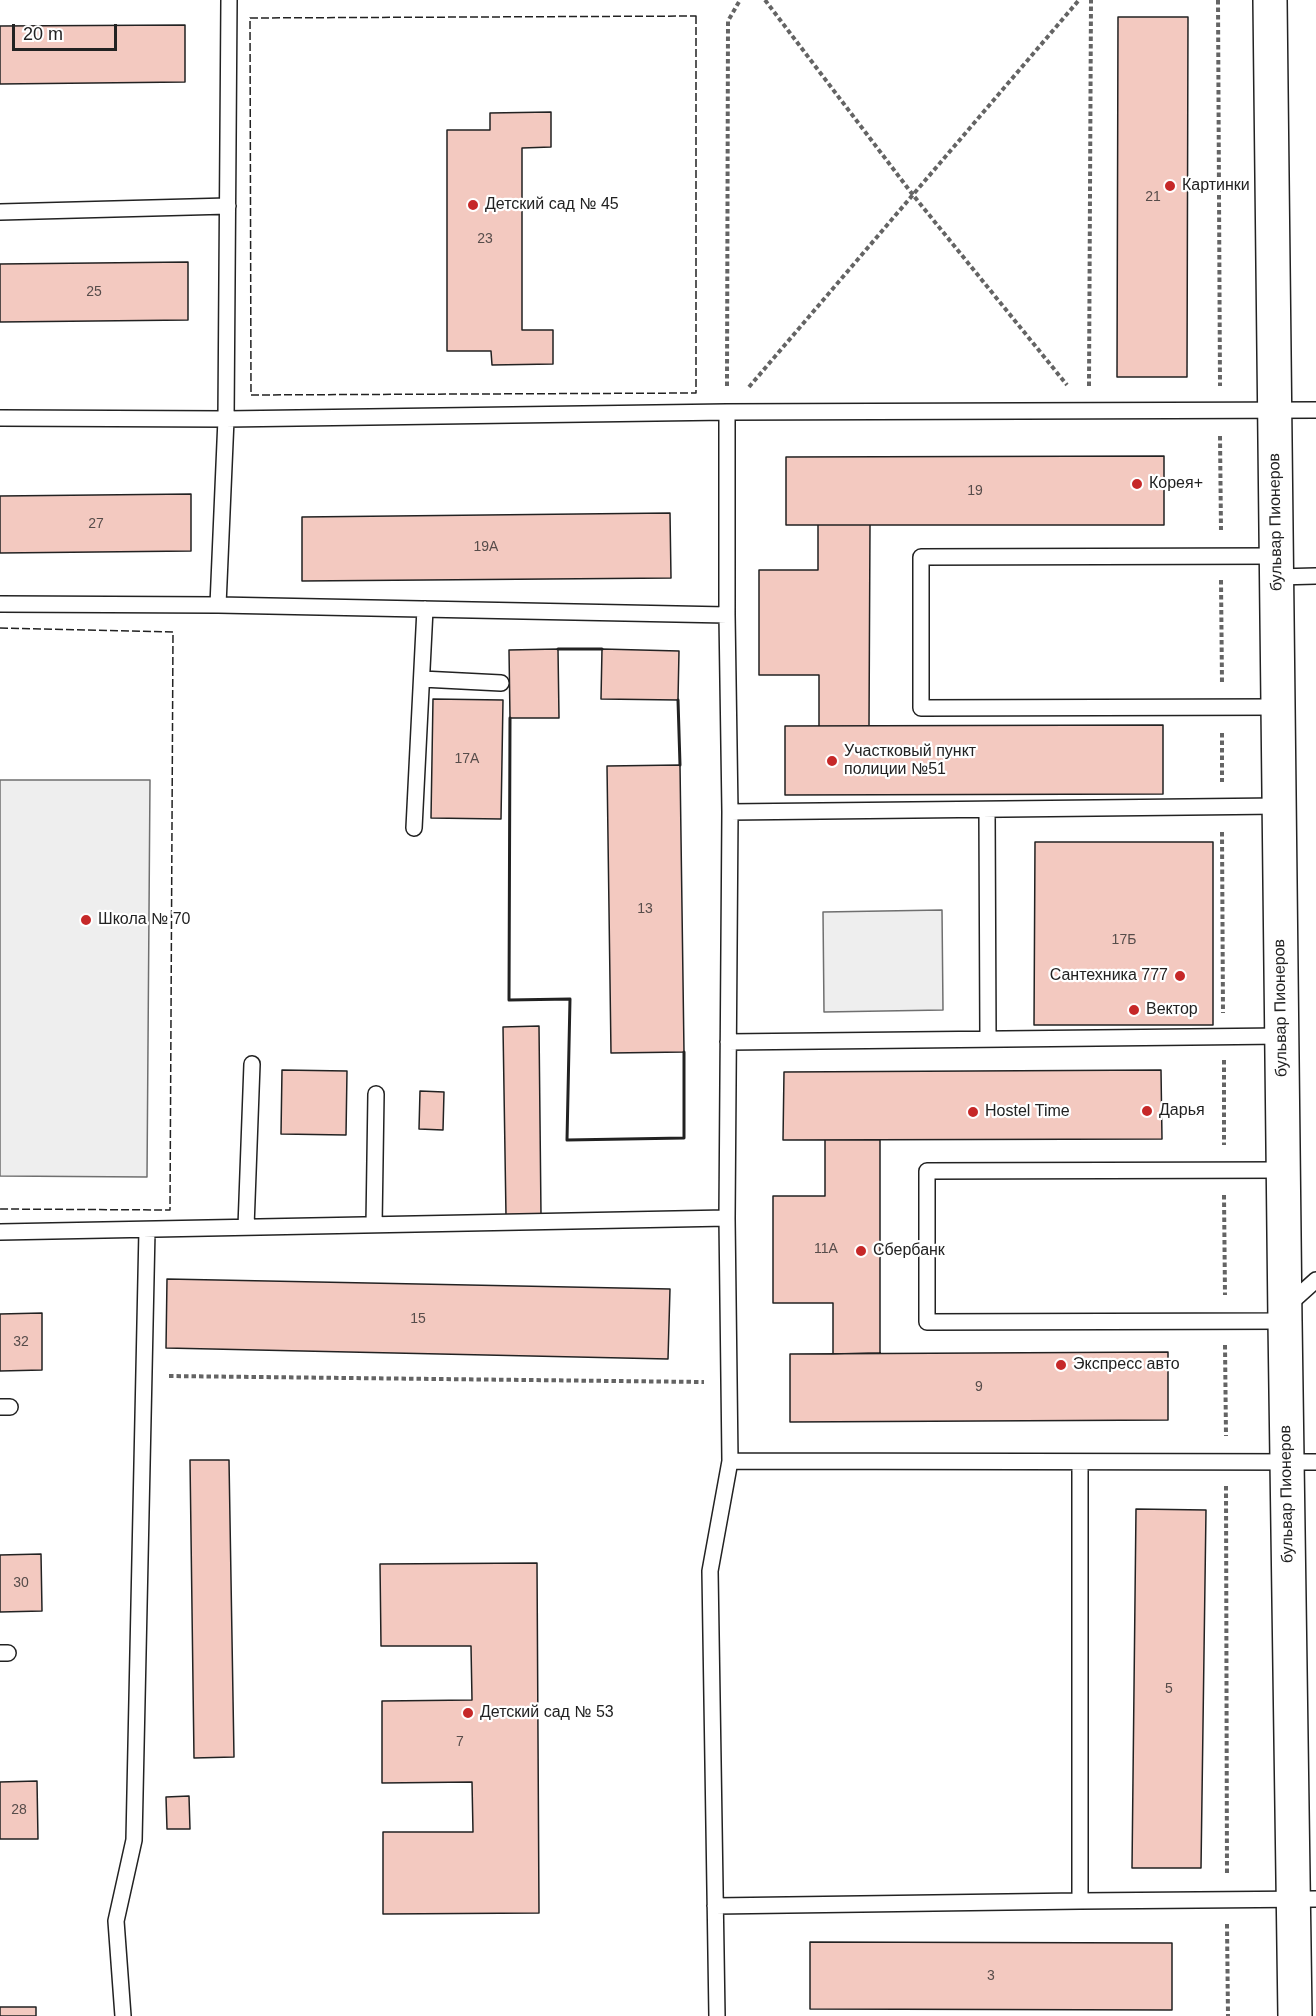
<!DOCTYPE html>
<html>
<head>
<meta charset="utf-8">
<style>
	body { margin:0 }
	#map { position:relative; width:1316px; height:2016px; overflow:hidden; background:#fff; font-family:Arial,sans-serif }
	canvas { display:block }
	.scale { position:absolute; left:12px; top:24px; width:105px; height:27px; box-sizing:border-box; border:3px solid #222; border-top:0; padding-left:8px; font-size:18px; line-height:21px; white-space:nowrap; color:#222; -webkit-text-stroke:4px #fff; paint-order:stroke }
</style>
</head>
<body>
<div id="map">
<canvas width="1316" height="2016"></canvas>
<div class="scale">20 m</div>
</div>
<script>
const ctx = document.querySelector('canvas').getContext('2d');
ctx.lineJoin = 'round';
function paint(path, color) { ctx.fillStyle = color; ctx.fill(path, 'evenodd'); }
function stroke(path, color, width, dash) { ctx.strokeStyle = color; ctx.lineWidth = width; ctx.lineCap = dash ? 'butt' : 'round'; ctx.setLineDash(dash || []); ctx.stroke(path); }
function label(font, color, halo, rows, align = 'center') {
  ctx.font = font + ' Arial,sans-serif'; ctx.lineWidth = 4.5; ctx.setLineDash([]); ctx.textBaseline = 'middle'; ctx.strokeStyle = halo; ctx.fillStyle = color; for (const [text, x, y, turn = 0] of rows) {
    ctx.save(); ctx.translate(x, y); ctx.rotate((+turn || 0) * Math.PI / 180); ctx.textAlign = isNaN(turn) ? turn : align; if (halo) ctx.strokeText(text, 0, 0); ctx.fillText(text, 0, 0); ctx.restore();
  }
}
const green = new Path2D(`
	M0,780h150l-3,397 -147,-1z
	M942,910l1,100 -119,2 -1,-100z`);
paint(green, '#eee');
stroke(green, '#6f6f6f', 1.5);
const building = new Path2D(`
	M1118,17h70l-1,360h-70z
	M185,25v57l-185,2v-58z
	M551,112v35l-29,1v182h31v34l-61,1 -1,-14h-44v-221h43v-17z
	M188,262v58l-188,2v-58z
	M1164,456v69h-378v-68z
	M191,494v57l-191,2v-57z
	M670,513l1,65 -369,3v-64z
	M818,525h52l-1,201h-50v-51h-60v-105h59z
	M558,649l1,69h-49l-1,-68z
	M602,649l77,2 -1,49 -77,-1z
	M433,699l70,1 -2,119 -70,-1z
	M1163,725v69l-378,1v-69z
	M680,765l4,287 -73,1 -4,-287z
	M1035,842h178v183h-179z
	M539,1026l2,189 -35,1 -3,-189z
	M282,1070l65,1 -1,64 -65,-1z
	M1161,1070l1,69 -379,1 1,-68z
	M420,1091l24,1 -1,38 -24,-1z
	M825,1140h55v213l-47,1v-51h-60v-107h52z
	M167,1279l503,10 -2,70 -502,-11z
	M42,1313v57l-42,1v-57z
	M1168,1352v68l-378,2v-68z
	M190,1460h39l5,297 -40,1z
	M1136,1509l70,1 -5,358h-69z
	M41,1554l1,57 -42,1v-57z
	M537,1563l2,350 -156,1v-82h90l-1,-50 -90,1v-82l90,-1 -1,-54h-90l-1,-82z
	M37,1781l1,58h-38v-57z
	M189,1796l1,33h-23l-1,-32z
	M810,1942l362,1v67l-362,-1z
	M0,2007h36v9h-36z`);
paint(building, '#f3c9c0');
stroke(building, '#222', 1.5);
const service = new Path2D(`
	M0,212l228,-6
	M0,418l226,1 501,-7 589,-2
	M1276,556l-355,1v151l357,-1
	M1277,577l39,-1
	M0,604l218,1 509,10
	M218,605l8,-186 3,-419
	M422,679l79,4
	M987,810l1,229
	M730,812l549,-6
	M414,828l11,-219
	M728,1042l554,-6
	M1283,1170l-356,1v151l358,-1
	M374,1225l2,-131
	M246,1227l6,-163
	M0,1232l727,-14
	M1287,1306l29,-26
	M0,1407h10
	M730,1461l586,1
	M1080,1462v439
	M0,1653h8
	M715,1906l365,-5 236,-2
	M123,2016l-7,-95 18,-81 13,-610
	M717,2016l-7,-445 20,-110 -3,-243 3,-406 -3,-197v-203`);
const tertiary = new Path2D(`
	M1270,0l15,1321 10,695`);
stroke(service, '#222', 18);
stroke(tertiary, '#222', 36);
stroke(new Path2D(`
	M765,0l148,195 154,190
	M1218,0l2,386
	M727,386l1,-365 12,-21
	M1089,386l2,-386
	M749,387l330,-387
	M1220,436l1,94
	M1221,580l1,103
	M1222,733v49
	M1222,832l1,181
	M1224,1060v85
	M1224,1195l1,100
	M1225,1345l1,91
	M169,1376l535,6
	M1226,1486l1,388
	M1227,1924l1,92`), '#646464', 4, [4.5, 3]);
stroke(service, '#fff', 15);
stroke(tertiary, '#fff', 33);
stroke(new Path2D(`
	M696,16v377l-445,2 -1,-377z
	M0,628l173,4 -3,578 -170,-1`), '#222', 1.5, [8, 3]);
stroke(new Path2D(`
	M558,649h44
	M678,700l2,65
	M510,718l-1,282 61,-1 -3,141 117,-2v-86`), '#222', 3);
for (const [x, y, r, color] of [
	[1170,186,6,"#c62828"],
	[473,205,6,"#c62828"],
	[1137,484,6,"#c62828"],
	[832,761,6,"#c62828"],
	[86,920,6,"#c62828"],
	[1180,976,6,"#c62828"],
	[1134,1010,6,"#c62828"],
	[1147,1111,6,"#c62828"],
	[973,1112,6,"#c62828"],
	[861,1251,6,"#c62828"],
	[1061,1365,6,"#c62828"],
	[468,1713,6,"#c62828"]
]) { const dot = new Path2D(); dot.arc(x, y, r, 0, 2 * Math.PI); ctx.fillStyle = color; ctx.fill(dot); stroke(dot, '#fff', 2); }
label('14px', '#564c4a', null, [
	["21",1153,197],
	["23",485,239],
	["25",94,292],
	["19",975,491],
	["27",96,524],
	["19А",486,547],
	["17А",467,759],
	["13",645,909],
	["17Б",1124,940],
	["11А",826,1249],
	["15",418,1319],
	["32",21,1342],
	["9",979,1387],
	["30",21,1583],
	["5",1169,1689],
	["7",460,1742],
	["28",19,1810],
	["3",991,1976]
]);
label('16px', '#222', '#fff', [
	["Картинки",1182,186],
	["Детский сад № 45",485,205],
	["Корея+",1149,484],
	["Участковый пункт",844,752],
	["полиции №51",844,770],
	["Школа № 70",98,920],
	["Сантехника 777",1168,976,"right"],
	["Вектор",1146,1010],
	["Дарья",1159,1111],
	["Hostel Time",985,1112],
	["Сбербанк",873,1251],
	["Экспресс авто",1073,1365],
	["Детский сад № 53",480,1713]
], 'left');
label('16px', '#222', '#fff', [
	["бульвар Пионеров",1276,522,-91],
	["бульвар Пионеров",1281,1008,-91],
	["бульвар Пионеров",1287,1494,-91]
]);
</script>
</body>
</html>
